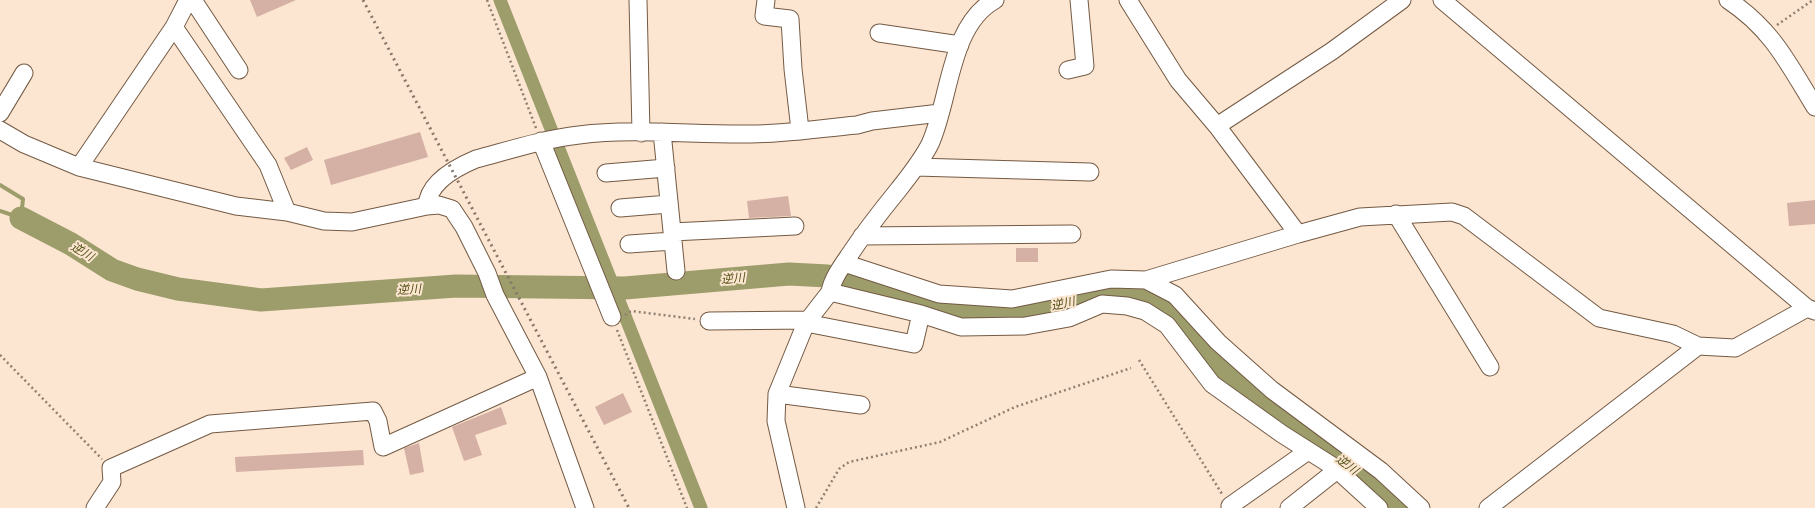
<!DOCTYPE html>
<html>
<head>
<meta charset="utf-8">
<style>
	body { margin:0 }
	canvas { display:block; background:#fce5d1 }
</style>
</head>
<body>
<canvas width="1815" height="508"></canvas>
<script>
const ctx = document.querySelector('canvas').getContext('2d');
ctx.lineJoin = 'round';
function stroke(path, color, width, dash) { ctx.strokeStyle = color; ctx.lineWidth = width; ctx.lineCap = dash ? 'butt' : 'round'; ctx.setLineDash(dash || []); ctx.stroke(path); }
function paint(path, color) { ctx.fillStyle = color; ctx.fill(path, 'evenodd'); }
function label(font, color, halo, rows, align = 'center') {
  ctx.font = font + ' Montserrat,"Noto Sans JP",sans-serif'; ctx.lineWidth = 4; ctx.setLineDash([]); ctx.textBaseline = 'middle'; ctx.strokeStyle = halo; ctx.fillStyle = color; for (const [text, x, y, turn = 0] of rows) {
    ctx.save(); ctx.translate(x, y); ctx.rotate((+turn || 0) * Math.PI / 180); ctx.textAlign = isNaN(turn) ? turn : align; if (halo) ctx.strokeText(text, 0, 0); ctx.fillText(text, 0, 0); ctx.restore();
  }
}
stroke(new Path2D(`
	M0,185l23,14 -2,19 -21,-7`), '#9c9d6b', 4);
stroke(new Path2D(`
	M500,0l201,508`), '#9c9d6b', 13);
stroke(new Path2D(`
	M21,218l50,26 41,26 25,9 41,10 83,11 195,-14 169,2 164,-14 39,2 133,35 62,2 84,-19h29l18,7 18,10 39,46 46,40 125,94 18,17`), '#9c9d6b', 23);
paint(new Path2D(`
	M250,0h46l-39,17z
	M420,132l8,25 -97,28 -7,-25z
	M307,147l6,13 -22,10 -7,-12z
	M788,196l3,20 -42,2 -2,-17z
	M1815,200v24l-26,2 -2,-23z
	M1016,248h22v14h-22z
	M623,393l9,19 -28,13 -9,-18z
	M501,407l6,17 -32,11 7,20 -18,6 -12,-34z
	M419,443l5,29 -14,3 -6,-27z
	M363,450l1,15 -128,7 -1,-15z`), '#d5b0a4');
const minor = new Path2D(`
	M193,0l46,70
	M638,0l3,133
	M766,0l-2,16 26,3 3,50 7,61
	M1128,0l50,80 39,46 81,108
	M1442,0l365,308 8,3
	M1728,0c44,29 60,63 87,107
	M174,27l94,138 19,47
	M879,33l81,12
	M1068,70l17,-4 -6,-66
	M0,113l24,-40
	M1217,126l115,-75 70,-51
	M0,130l24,14 55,23 157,39 51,6 37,9 28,1 75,-16 12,-1 13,4 12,18 23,46 8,22 43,82 47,131
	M662,132l14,139
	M541,141l71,176
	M79,167l95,-140 14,-27
	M916,167l174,5
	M606,173l60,-5
	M427,206c1,-24 30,-39 49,-47 34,-9 68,-20 103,-24 57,-7 115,0 172,-1 35,0 71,-6 106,-9l15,-4 68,-8
	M620,208l49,-4
	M1396,214l94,153
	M672,232l123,-6
	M862,236l210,-2
	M629,244l44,-3
	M844,263l95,31 73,5 99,-20 35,1 29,15 43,47 54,48 109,81 40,37
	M1146,280l152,-46 62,-17 92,-5 12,4 135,102 74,16 25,12
	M830,292l91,22 40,13 64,-1 44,-8 33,-14 25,2 18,5 22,14 45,59 70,50 52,33 45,41
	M709,321l99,-1
	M806,323l108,21 7,-30
	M777,394l84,11
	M1230,506l78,-55
	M95,508l17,-26 -1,-14 99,-44 163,-13 5,10 5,26 155,-70
	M796,508l-20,-87 1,-27 29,-71 24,-31c2,-12 11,-25 18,-35 16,-24 33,-46 51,-68 11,-14 23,-29 31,-45 20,-43 19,-119 65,-144
	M1289,508l48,-38
	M1488,508l210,-162 37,2 72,-40`);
stroke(minor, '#735a44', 19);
stroke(new Path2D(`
	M487,0l49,128
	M1777,25l36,-25
	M625,315l6,-4 64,8
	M617,330l70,178
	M0,355l102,104
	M1139,360l83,134
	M816,508l23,-39 10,-7 91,-20 75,-35 116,-39`), '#908071', 2.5, [2, 3]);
stroke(minor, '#fff', 17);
stroke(new Path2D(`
	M363,0l266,508`), '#87776a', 3, [2, 4]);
label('italic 12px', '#535217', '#fce5d1', [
	["逆川",82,252,31],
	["逆川",733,279,-5],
	["逆川",409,290,-4],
	["逆川",1063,304,-12],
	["逆川",1347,465,37]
]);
</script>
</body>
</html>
